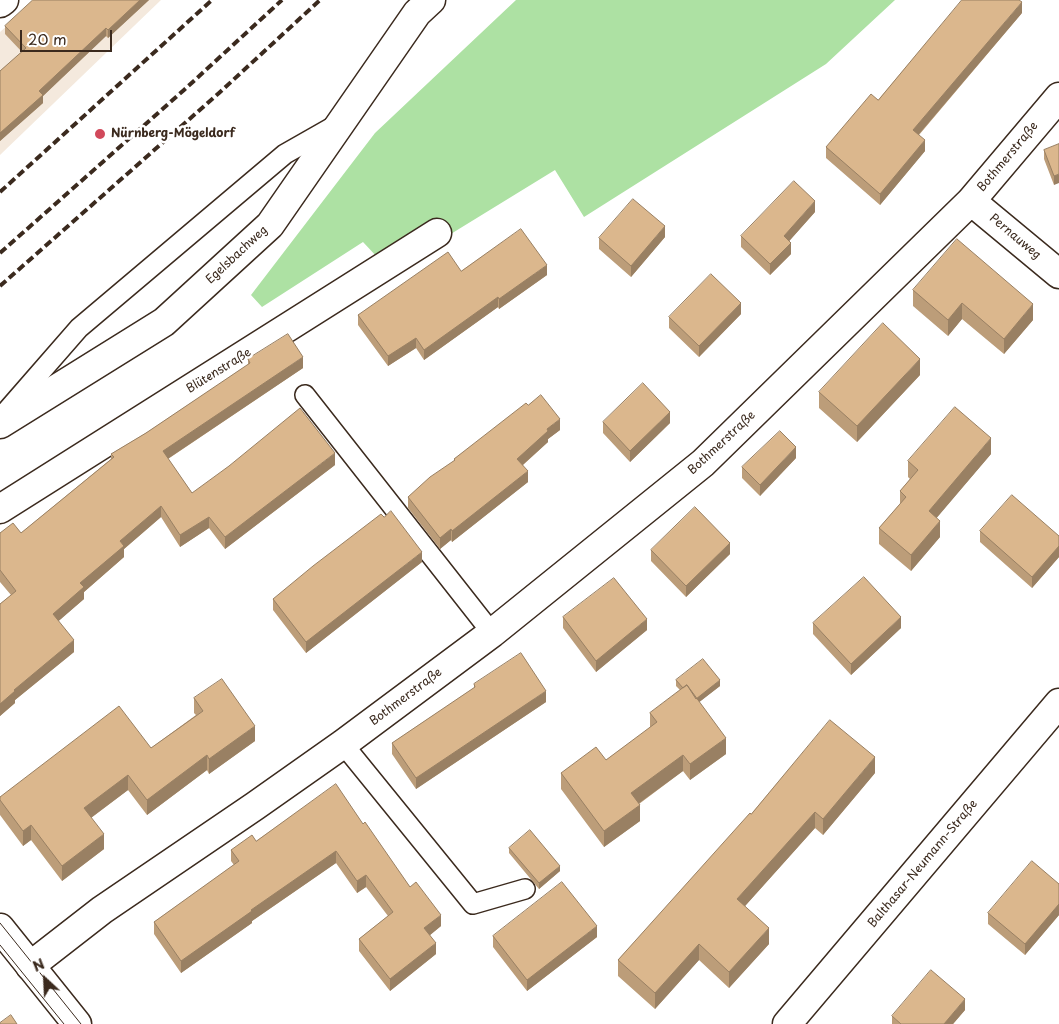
<!DOCTYPE html>
<html>
<head>
<meta charset="utf-8">
<style>
	body { margin:0 }
	#map { position:relative; width:1059px; height:1024px; overflow:hidden; background:#fff; font-family:"Playpen Sans",sans-serif }
	canvas { display:block }
	.north { position:absolute; left:20px; top:954px; width:50px; height:50px; -webkit-text-stroke:4px #fff; paint-order:stroke; rotate:335deg; font-size:14px; font-weight:700; line-height:20px; text-align:center; color:#3b2a1e }
	.north::after { content:''; display:block; margin:auto; width:18px; height:22px; background:#3b2a1e; clip-path:polygon(50% 0,100% 100%,50% 72%,0 100%) }
	.scale { position:absolute; left:20px; top:30px; width:92px; height:22px; box-sizing:border-box; border:2px solid #3b2a1e; border-top:0; padding-left:6px; font-size:15px; line-height:18px; white-space:nowrap; color:#3b2a1e; -webkit-text-stroke:4px #fff; paint-order:stroke }
</style>
</head>
<body>
<div id="map">
<canvas width="1059" height="1024"></canvas>
<div class="north">N</div>
<div class="scale">20 m</div>
</div>
<script>
const ctx = document.querySelector('canvas').getContext('2d');
ctx.lineJoin = 'round';
function paint(path, color) { ctx.fillStyle = color; ctx.fill(path, 'evenodd'); }
function stroke(path, color, width, dash) { ctx.strokeStyle = color; ctx.lineWidth = width; ctx.lineCap = dash ? 'butt' : 'round'; ctx.setLineDash(dash || []); ctx.stroke(path); }
function label(font, color, halo, rows, align = 'center') {
  ctx.font = font + ' "Playpen Sans",sans-serif'; ctx.lineWidth = 5; ctx.setLineDash([]); ctx.textBaseline = 'middle'; ctx.strokeStyle = halo; ctx.fillStyle = color; for (const [text, x, y, turn = 0] of rows) {
    ctx.save(); ctx.translate(x, y); ctx.rotate((+turn || 0) * Math.PI / 180); ctx.textAlign = isNaN(turn) ? turn : align; if (halo) ctx.strokeText(text, 0, 0); ctx.fillText(text, 0, 0); ctx.restore();
  }
}
paint(new Path2D(`
	M36,0h125l-161,155v-123z`), '#f4e9dd');
paint(new Path2D(`
	M516,0h379l-69,64 -242,153 -29,-47 -114,70 -63,18 -15,-16 -101,65 -11,-12 124,-162z`), '#ade1a3');
const lane = new Path2D(`
	M305,395l187,238
	M4,414l75,-86 206,-174 51,-29
	M343,744l130,160 52,-15`);
const street = new Path2D(`
	M0,3l4,-3
	M971,201l88,73
	M0,424l164,-102 106,-97 147,-212 14,-13
	M0,509l437,-276
	M30,966l72,-56 153,-104 88,-62 149,-111 211,-170 268,-262 88,-104
	M787,1024l272,-321`);
const secondary = new Path2D(`
	M0,928l77,96`);
stroke(lane, '#3b2a1e', 22);
stroke(street, '#3b2a1e', 31);
stroke(secondary, '#3b2a1e', 31);
stroke(lane, '#fff', 19);
stroke(street, '#fff', 28);
stroke(secondary, '#fff', 28);
stroke(new Path2D(`
	M0,923l81,101
	M0,945l64,79`), '#3b2a1e', 1);
stroke(new Path2D(`
	M0,192l212,-192
	M0,253l184,-163 98,-90
	M0,286l219,-193 101,-93`), '#3b2a1e', 4, [8, 4]);
paint(new Path2D(`
	M33,0h116l-41,38 -2,-2 -63,60v7l-43,38v-70l22,-19 -17,-18v-8z
	M1022,13l-103,122 6,16 -45,54 -54,-47v-11l52,-47z
	M1059,144l-5,41 -10,-26v-9z
	M815,212l-26,29 2,13 -21,21 -29,-28v-11z
	M665,237l-34,40 -32,-28v-11z
	M461,271l86,4 -48,34 -1,-2 -74,53 -8,-12 -28,18 -30,-41v-10z
	M913,290l120,30 -29,34 -42,-35 -14,17 -35,-30z
	M741,314l-42,43 -30,-29v-11z
	M248,359l55,9 -135,91 24,34 143,-28 -110,84 -16,-21 -29,19 -19,-30 -37,32v8l-40,35v7l-26,22 16,31 -59,48v3l-15,13v-112l11,-9 -11,-13v-49h21l90,-74v-5l35,-21 102,-68z
	M920,375l-63,67 -38,-34v-16z
	M528,405l32,25 -12,9v3l-25,23 5,17 -76,60 -1,-2 -11,9 -32,-41v-11l46,-36v-2z
	M603,422l67,1 -40,39 -27,-29z
	M991,454l-55,64 4,19 -29,34 -32,-27v-16l21,-24v-13l10,-12 -2,-2v-16z
	M796,458l-36,38 -18,-18v-11z
	M980,531l79,5v21l-27,31 -52,-46z
	M651,550l79,4 -44,43 -35,-36z
	M422,562l-116,91 -33,-43v-11z
	M563,617l84,13 -51,42 -33,-44z
	M813,623l88,5 -50,47 -38,-41z
	M676,680l44,6 -21,16 27,52 -36,26 -7,-9 -44,33 1,17 -36,26 -43,-58v-16l45,-13 44,-32v-15l30,-23 -4,-4z
	M474,684l72,18 -130,87 -24,-35v-11l82,-55z
	M194,698l61,43 -46,33 -2,-4 -60,45 -19,-25 -37,28 13,31 -42,32 -31,-41 -8,6 -23,-31v-18l151,-49 45,-33 -2,-2z
	M875,773l-52,62 -8,-7 -70,78 24,38 -40,44 -30,-28 -44,49 -37,-33v-16l133,-146z
	M363,824l47,63 31,39 -11,9 6,19 -46,37 -31,-40v-12l29,-23 -22,-29 -9,6 -21,-30 -84,58v2l-71,50 -27,-39v-12l80,-57 -3,-4v-11l25,-9z
	M509,848l51,23 -21,18 -30,-36z
	M1059,884v31l-34,40 -37,-31v-11z
	M493,936l104,1 -70,54 -34,-44z
	M965,1010l-12,14h-61v-8z`), '#bc9d79');
paint(new Path2D(`
	M140,0h9l-41,38v-8z
	M1022,2v11l-109,128v-11z
	M106,28v8l-63,60v7l-43,38v-8l39,-42z
	M925,140v11l-45,54v-11z
	M1059,174v9l-5,2v-9z
	M815,201v11l-31,35v-11z
	M665,226v11l-34,40v-11z
	M791,243v11l-21,21v-11z
	M547,265v10l-48,34v-10z
	M498,297v10l-74,53v-10z
	M741,303v11l-42,43v-11z
	M962,303v16l-14,17v-16z
	M1033,304v16l-29,34v-15z
	M416,338v10l-28,18v-10z
	M303,357v11l-140,94v-11z
	M920,359v16l-63,67v-16z
	M670,412v11l-40,39v-11z
	M560,419v11l-12,9v3l-31,28v-11l30,-30z
	M991,438v16l-62,73v-16z
	M796,447v11l-36,38v-11z
	M335,453v12l-110,84v-12z
	M528,471v11l-76,60v-11z
	M161,506v11l-37,32v8l-40,35v7l-31,27v-12l27,-31 40,-42z
	M209,517v11l-29,19v-12z
	M940,521v16l-29,34v-16z
	M451,529v11l-11,9v-11z
	M730,543v11l-44,43v-11z
	M1059,546v11l-27,31v-11z
	M422,552v10l-116,91v-11z
	M901,617v11l-50,47v-11z
	M647,619v11l-51,42v-11z
	M74,640v12l-59,48v3l-15,13v-12l14,-14z
	M720,680v6l-27,21v-6z
	M546,691v11l-130,87v-11z
	M255,726v15l-46,33v-15z
	M726,738v16l-36,26v-16z
	M207,755v15l-60,45v-15z
	M683,755v16l-52,38v-16z
	M875,757v16l-52,62v-16z
	M128,775v15l-44,33v-15z
	M640,805v16l-36,26v-16z
	M815,812v16l-78,87v-16z
	M31,825v15l-8,6v-15z
	M104,834v15l-42,32v-15z
	M336,851v12l-84,58v2l-71,50v-12l70,-51z
	M560,866v5l-21,18v-6z
	M366,875v12l-9,6v-12z
	M1059,904v11l-34,40v-11z
	M441,915v11l-17,14v-12z
	M597,926v11l-70,54v-11z
	M769,928v16l-40,44v-16z
	M436,943v11l-46,37v-12z
	M699,944v16l-44,49v-16z
	M965,999v11l-12,14h-9z`), '#998063');
const building = new Path2D(`
	M33,0h107l-32,30 -2,-2 -67,63 4,4 -43,38v-62l26,-23 -21,-22z
	M962,0h57l3,2 -109,128 12,10 -45,54 -54,-47 45,-53 7,6z
	M1059,144v30l-5,2 -10,-26z
	M794,181l21,20 -31,35 7,7 -21,21 -29,-28z
	M633,199l32,27 -34,40 -32,-28z
	M521,229l26,36 -48,34 -1,-2 -74,53 -8,-12 -28,18 -30,-41 90,-63 13,19z
	M957,239l76,65 -29,35 -42,-36 -14,17 -35,-30z
	M711,274l30,29 -42,43 -30,-29z
	M883,323l37,36 -63,67 -38,-34z
	M288,334l15,23 -140,94 29,42 37,-27 71,-58 35,45 -110,84 -16,-20 -29,18 -19,-29 -41,35 4,5 -44,37 4,4 -31,27 21,26 -60,50 1,1 -15,13v-100l16,-13 -16,-21v-37l13,-10 8,10 93,-76 -3,-3 35,-21 104,-70 -2,-4z
	M643,383l27,29 -40,39 -27,-29z
	M541,395l19,24 -13,10 1,2 -31,28 11,12 -76,60 -1,-2 -11,9 -32,-41 22,-20 25,-17 -1,-1 72,-56 2,2z
	M955,407l36,31 -62,73 11,10 -29,34 -32,-27 27,-31 -6,-6 18,-21 -10,-9z
	M780,431l16,16 -36,38 -18,-18z
	M1012,495l47,41v10l-27,31 -52,-46z
	M695,507l35,36 -44,43 -35,-36z
	M391,511l31,41 -116,90 -33,-43 40,-33 68,-52 3,3z
	M864,577l37,40 -50,47 -38,-41z
	M614,578l33,41 -51,42 -33,-44z
	M521,653l25,38 -130,87 -24,-35 83,-56 -1,-3z
	M703,659l17,21 -24,19 -9,-14 -4,3 -7,-8z
	M222,679l33,47 -46,33 -2,-4 -60,45 -19,-25 -44,33 20,26 -42,32 -31,-41 -8,6 -23,-31v-3l119,-91 32,42 52,-37 -9,-13z
	M687,685l39,53 -36,26 -7,-9 -52,38 9,12 -36,26 -43,-58 35,-26 10,13 51,-38 -7,-9z
	M830,720l45,37 -52,62 -8,-7 -78,87 32,29 -40,44 -30,-28 -44,49 -37,-33 132,-147 1,1z
	M336,784l27,40 2,-2 45,65 6,-5 25,33 -17,13 12,15 -46,36 -31,-40 34,-27 -27,-37 -9,6 -21,-30 -85,59 1,1 -71,50 -27,-39 85,-61 -8,-11 21,-15 4,6z
	M530,830l30,36 -21,17 -30,-35z
	M1032,861l27,23v20l-34,40 -37,-31z
	M562,882l35,44 -70,54 -34,-44z
	M931,970l34,29 -21,25h-43l-9,-8z
	M11,1015l6,9h-17v-1z`);
paint(building, '#dbb78d');
stroke(building, '#998063', 1);
for (const [x, y, r, color] of [
	[100,134,6,"#d1495b"]
]) { const dot = new Path2D(); dot.arc(x, y, r, 0, 2 * Math.PI); ctx.fillStyle = color; ctx.fill(dot); stroke(dot, '#fff', 2); }
label('bold 12px', '#3b2a1e', '#fff', [
	["Nürnberg-Mögeldorf",111,134]
], 'left');
label('12px', '#3b2a1e', '#fff', [
	["Bothmerstraße",1008,157,-50],
	["Pernauweg",1015,237,40],
	["Egelsbachweg",237,255,-43],
	["Blütenstraße",219,371,-32],
	["Bothmerstraße",722,443,-43],
	["Bothmerstraße",406,697,-37],
	["Balthasar-Neumann-Straße",923,864,-50]
]);
</script>
</body>
</html>
